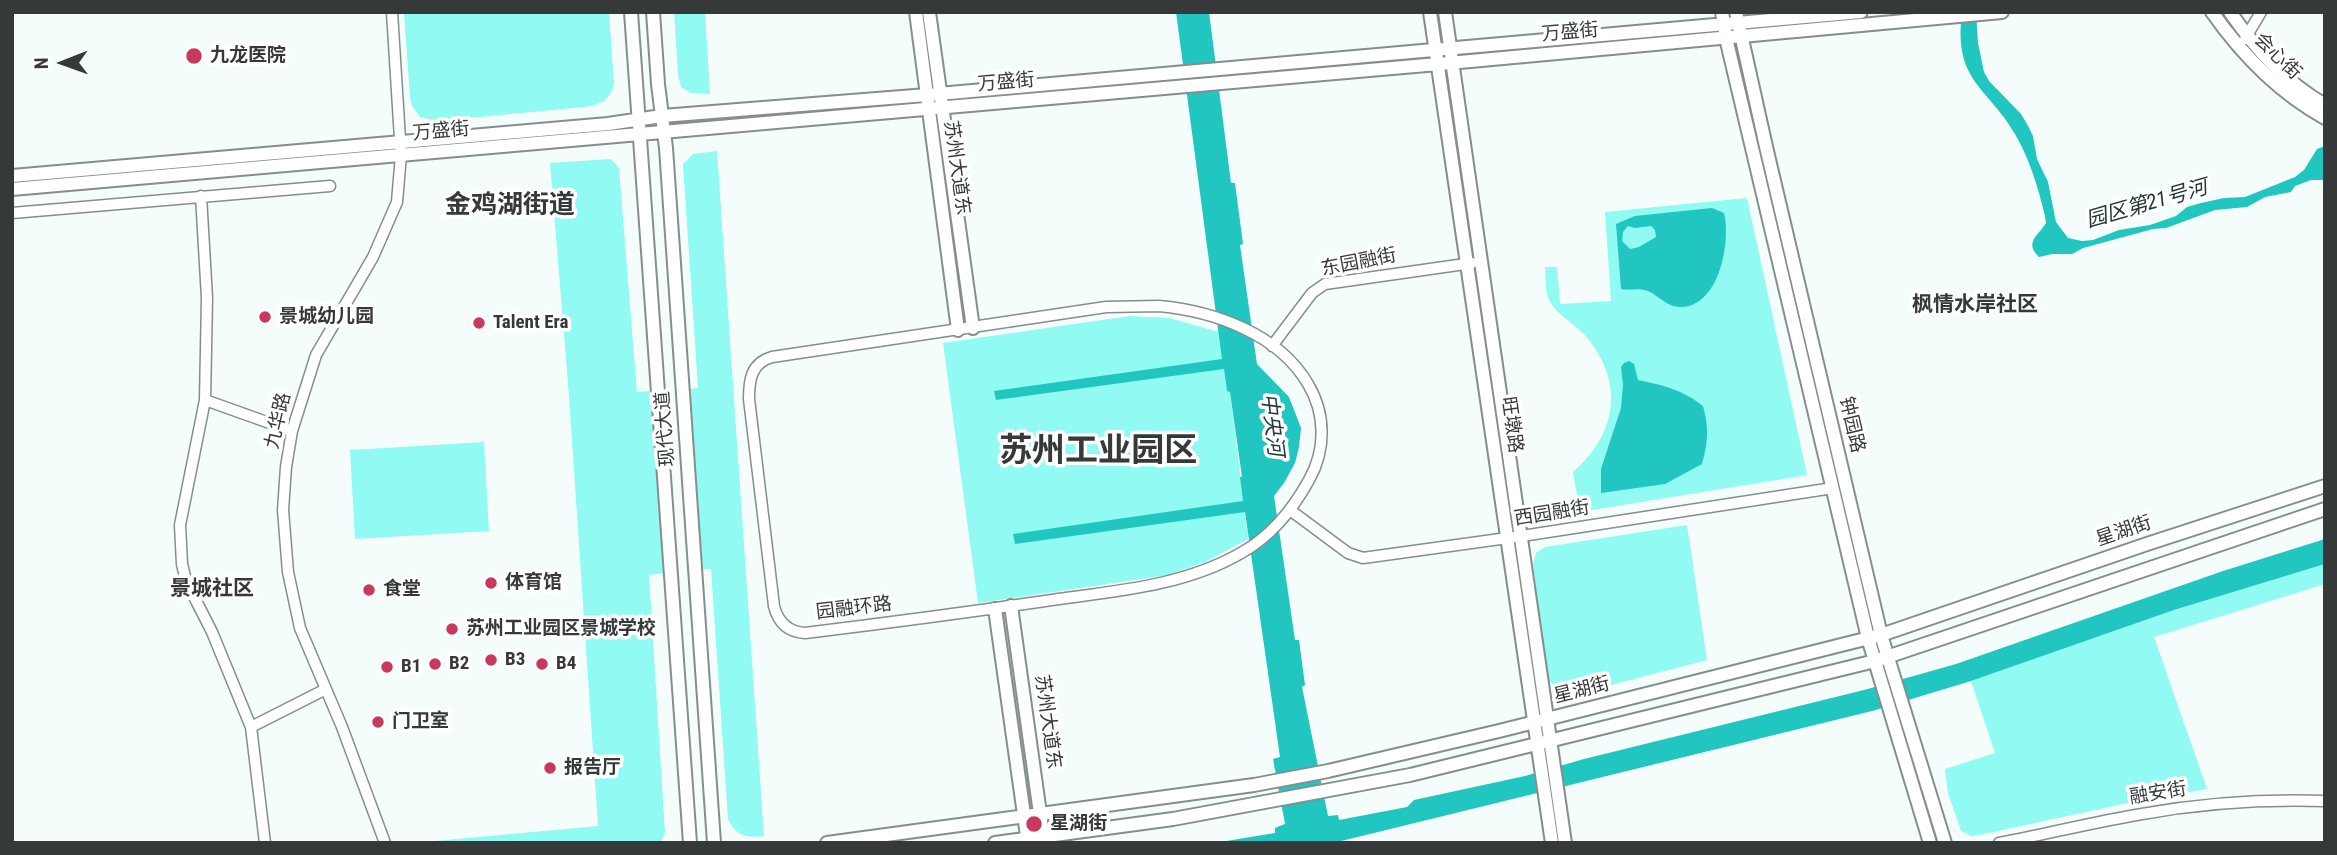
<!DOCTYPE html>
<html>
<head>
<meta charset="utf-8">
<style>
	body { margin:0 }
	#map { position:relative; width:2337px; height:855px; overflow:hidden; background:#f4fdfc; font-family:"Roboto Condensed",sans-serif }
	canvas { display:block }
	.frame { position:absolute; inset:0; border:14px solid #363939; pointer-events:none }
	.north { position:absolute; left:28px; top:28px; width:70px; height:70px; -webkit-text-stroke:5px #fff; paint-order:stroke; rotate:269deg; font-size:19px; font-weight:700; line-height:28px; text-align:center; color:#363939 }
	.north::after { content:''; display:block; margin:auto; width:24px; height:32px; background:#363939; clip-path:polygon(50% 0,100% 100%,50% 72%,0 100%) }
</style>
</head>
<body>
<div id="map">
<canvas width="2337" height="855"></canvas>
<div class="frame"></div>
<div class="north">N</div>
</div>
<script>
const ctx = document.querySelector('canvas').getContext('2d');
ctx.lineJoin = 'round';
function paint(path, color) { ctx.fillStyle = color; ctx.fill(path, 'evenodd'); }
function stroke(path, color, width, dash) { ctx.strokeStyle = color; ctx.lineWidth = width; ctx.lineCap = dash ? 'butt' : 'round'; ctx.setLineDash(dash || []); ctx.stroke(path); }
function label(font, color, halo, rows, align = 'center') {
  ctx.font = font + ' "Roboto Condensed","Noto Sans SC",sans-serif'; ctx.lineWidth = 7; ctx.setLineDash([]); ctx.textBaseline = 'middle'; ctx.strokeStyle = halo; ctx.fillStyle = color; for (const [text, x, y, turn = 0] of rows) {
    ctx.save(); ctx.translate(x, y); ctx.rotate((+turn || 0) * Math.PI / 180); ctx.textAlign = isNaN(turn) ? turn : align; if (halo) ctx.strokeText(text, 0, 0); ctx.fillText(text, 0, 0); ctx.restore();
  }
}
paint(new Path2D(`
	M429,12h180l5,72c-4,16 -13,21 -30,23l-146,14 -18,-4 -8,-11 -2,-9 -6,-83z
	M674,12h31l5,82 -19,-1 -10,-6 -3,-12z
	M717,151l47,685c-18,2 -28,0 -36,-17l-17,-250h-10l-12,-180 9,-1 -15,-224 10,-10z
	M611,159l8,9 18,224 14,-1 13,182 -15,2 16,258 -5,10h-247l185,-17 -29,-430 -19,-233z
	M1747,198l60,277 -227,37 -7,-40c45,-39 52,-91 11,-138 -11,-11 -28,-20 -35,-34 -4,-9 -3,-23 -4,-33h12l3,37 51,-3 -6,-89z
	M1130,316l39,2 50,14 8,59h3l18,148 -43,23 -37,13 -190,28 -35,-260z
	M484,442l5,89 -134,8 -5,-89z
	M1687,525l20,135 -123,32c-15,2 -29,0 -37,-15l-14,-113 3,-11 9,-6z
	M2325,564v20l-171,53 53,152 -75,13 -153,33 -7,1 -11,-5 -13,-38 -3,-24 50,-16 -24,-72 203,-71z`), '#91faf3');
paint(new Path2D(`
	M1176,12h33l22,171h4l8,61 -3,1 17,119 32,33 12,31 -2,19 -4,16 -11,20 -10,13 21,144h4l6,45 -3,2 26,129 10,-1 1,5 68,-13 7,-7 111,-24 59,-17 280,-69 92,-26 267,-93 102,-32v25l-151,46 -203,71 -99,30 -539,132h-119l61,-10v-5l10,-4 -12,-65 7,-2 -35,-245 -230,32 -2,-10 230,-33 -3,-24h2l-12,-85 -3,-1 -3,-22 -228,31 -2,-9 228,-32z
	M1976,12l2,31 6,29 5,9 32,33 6,10 6,12 4,23 11,23 8,40 12,16 14,3 11,-1 26,-10 31,-5 26,-9 11,-9 14,-4 23,-5 21,-1 50,-20 9,-7 13,-21 8,-3v34h-14l-16,6 -4,6 -26,5 -18,10 -32,3 -49,18 -13,1 -70,19 -11,6h-20l-13,3c-15,-15 -1,-21 7,-34l-1,-7c-7,-29 -15,-56 -30,-82 -25,-44 -59,-52 -54,-112z
	M1712,208l12,5c7,28 -4,92 -42,94 -14,1 -23,-11 -34,-16 -9,-4 -19,0 -27,-2l-5,-65 19,-8zM1628,226l7,2 16,-2 4,4 1,7 -17,10 -9,2 -8,-8 1,-9z
	M1629,361l5,3 4,16c25,5 45,10 65,26 6,21 5,37 -1,58l-37,20 -64,9v-24l20,-61 2,-23 -2,-18 3,-4z`), '#20c6bf');
const minor = new Path2D(`
	M2245,39l16,-27
	M201,196l6,102 -2,102 -25,125 2,39 4,17 26,51 39,95 14,116
	M12,213l318,-27
	M1159,306c55,5 120,28 149,78 18,30 18,66 1,96 -16,29 -39,57 -68,73 -57,33 -125,38 -189,47 -82,12 -165,23 -247,33 -17,-1 -27,-11 -31,-27l-25,-207c0,-19 2,-36 23,-42l334,-50z
	M1272,346l40,-53 13,-9 147,-21
	M205,400l87,31
	M1290,510l58,43 15,5 159,-22 311,-48
	M251,727l75,-38
	M385,843l-43,-116 -42,-99 -12,-56 -5,-62 3,-43 6,-36 24,-76 57,-98 24,-55 4,-47 -9,-143
	M1999,843c48,-9 95,-21 143,-29 61,-11 121,-15 183,-13`);
const major = new Path2D(`
	M631,12l59,831
	M653,12l5,72 8,64 48,695
	M916,12l42,318
	M929,12l44,316
	M1430,12l122,831
	M1445,12l120,831
	M1722,12l4,26 142,600 62,205
	M1736,12l31,139 114,484 64,208
	M2212,12c31,44 66,80 113,106
	M2230,12c26,37 55,70 95,93
	M12,176l596,-52 54,-8 265,-21 934,-83
	M12,189l1426,-125 564,-52
	M1011,606l33,236
	M995,609l33,234
	M827,843l427,-58 74,-14 171,-40 382,-96 266,-91 178,-58
	M995,843l178,-24 237,-44 465,-114 450,-152`);
stroke(minor, '#858e8d', 13);
stroke(major, '#858e8d', 16);
stroke(minor, '#fff', 10);
stroke(major, '#fff', 12);
for (const [x, y, r, color] of [
	[194,56,9,"#c8395e"],
	[265,317,7,"#c8395e"],
	[479,323,7,"#c8395e"],
	[491,583,7,"#c8395e"],
	[369,590,7,"#c8395e"],
	[452,629,7,"#c8395e"],
	[491,660,7,"#c8395e"],
	[435,664,7,"#c8395e"],
	[542,664,7,"#c8395e"],
	[387,667,7,"#c8395e"],
	[378,722,7,"#c8395e"],
	[550,768,7,"#c8395e"],
	[1034,824,9,"#c8395e"]
]) { const dot = new Path2D(); dot.arc(x, y, r, 0, 2 * Math.PI); ctx.fillStyle = color; ctx.fill(dot); stroke(dot, '#fff', 2.5); }
label('19px', '#363939', '#fff', [
	["万盛街",1570,33,-5],
	["会心街",2277,57,44],
	["万盛街",1006,83,-5],
	["万盛街",441,132,-5],
	["苏州大道东",956,168,82],
	["东园融街",1359,263,-11],
	["九华路",279,421,-77],
	["旺墩路",1511,425,82],
	["钟园路",1851,425,77],
	["现代大道",666,429,-94],
	["西园融街",1552,514,-9],
	["星湖街",2124,532,-19],
	["园融环路",854,609,-7],
	["星湖街",1582,691,-14],
	["苏州大道东",1047,722,82],
	["融安街",2158,794,-9]
]);
label('bold 19px', '#363939', '#fff', [
	["九龙医院",210,56],
	["景城幼儿园",279,317],
	["Talent Era",493,323],
	["体育馆",505,583],
	["食堂",383,590],
	["苏州工业园区景城学校",466,629],
	["B3",505,660],
	["B2",449,664],
	["B4",556,664],
	["B1",401,667],
	["门卫室",392,722],
	["报告厅",564,768],
	["星湖街",1050,824]
], 'left');
label('italic 21px', '#203937', '#fff', [
	["园区第21号河",2147,205,-16],
	["中央河",1271,425,83]
]);
label('bold 21px', '#363939', '#fff', [
	["枫情水岸社区",1975,306],
	["景城社区",212,590]
]);
label('bold 26px', '#363939', '#fff', [
	["金鸡湖街道",510,206]
]);
label('bold 33px', '#363939', '#fff', [
	["苏州工业园区",1098,453]
]);
</script>
</body>
</html>
